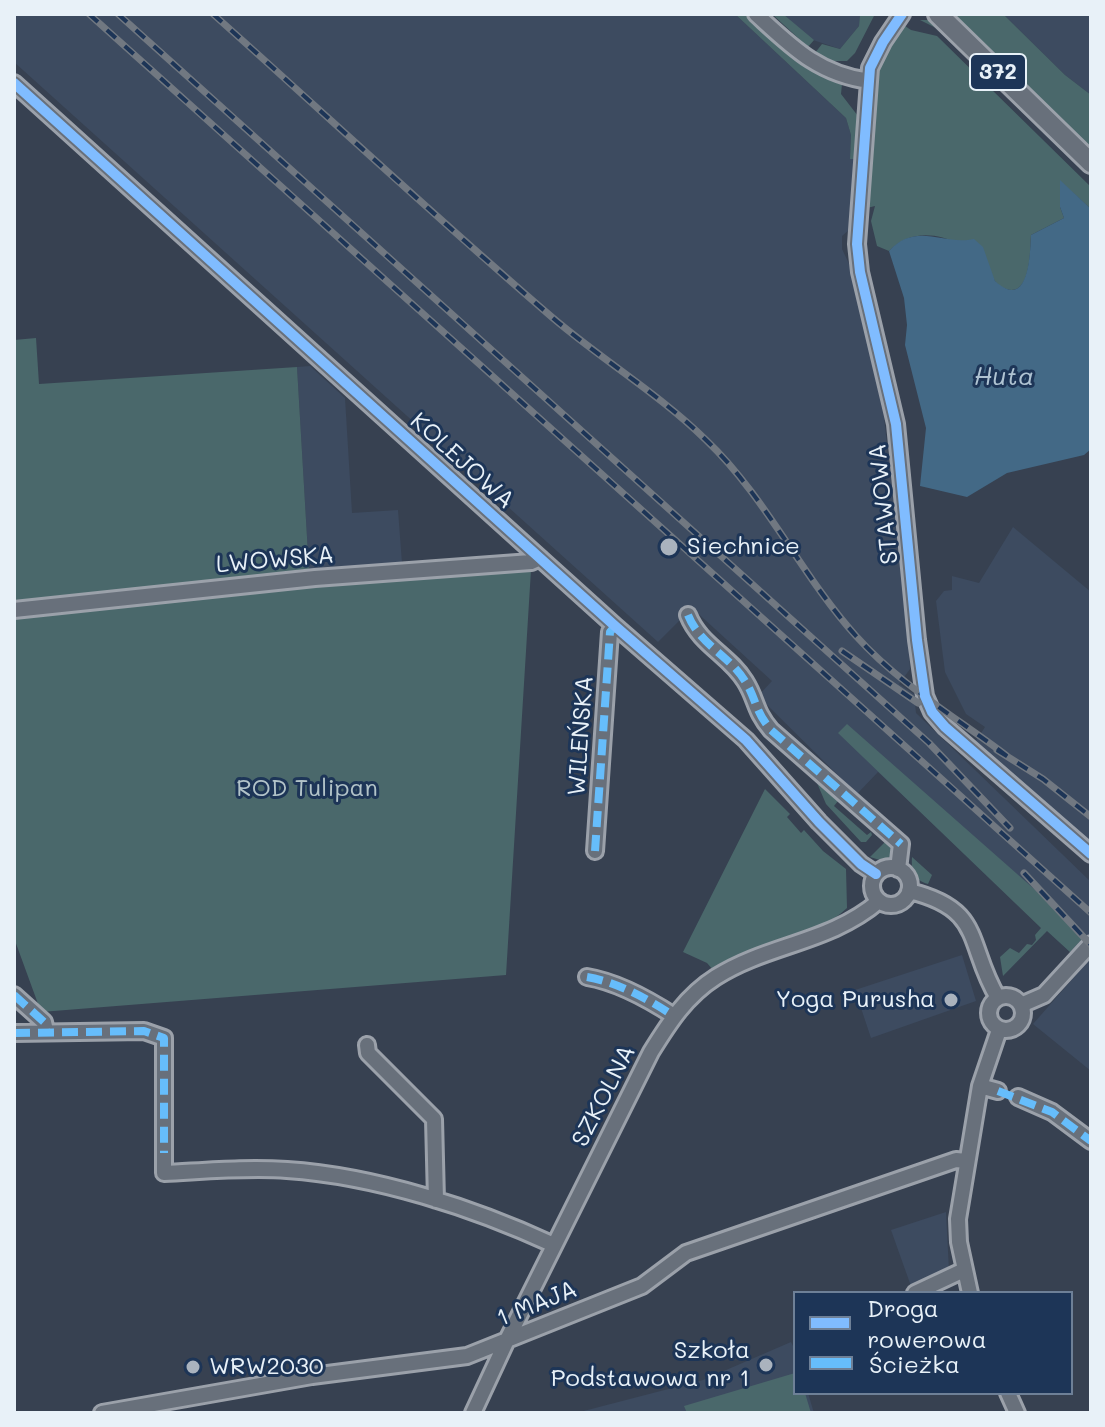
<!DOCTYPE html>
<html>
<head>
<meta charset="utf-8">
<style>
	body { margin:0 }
	#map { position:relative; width:1105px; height:1427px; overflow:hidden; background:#374151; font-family:Mali,sans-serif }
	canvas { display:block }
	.frame { position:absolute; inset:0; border:16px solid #e8f1f8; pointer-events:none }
	.legend { position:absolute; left:793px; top:1291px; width:280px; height:104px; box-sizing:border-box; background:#1d3557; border:2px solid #6e8097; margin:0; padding:10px 14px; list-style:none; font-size:24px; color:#e8f1f8 }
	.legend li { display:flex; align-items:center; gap:16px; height:40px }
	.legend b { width:40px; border:2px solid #6e8097 }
</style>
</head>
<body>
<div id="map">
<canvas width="1105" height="1427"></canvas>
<div class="frame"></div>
<ul class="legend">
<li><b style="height:10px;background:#80bcff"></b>Droga rowerowa</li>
<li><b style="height:10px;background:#66bdfb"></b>Ścieżka</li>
</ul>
</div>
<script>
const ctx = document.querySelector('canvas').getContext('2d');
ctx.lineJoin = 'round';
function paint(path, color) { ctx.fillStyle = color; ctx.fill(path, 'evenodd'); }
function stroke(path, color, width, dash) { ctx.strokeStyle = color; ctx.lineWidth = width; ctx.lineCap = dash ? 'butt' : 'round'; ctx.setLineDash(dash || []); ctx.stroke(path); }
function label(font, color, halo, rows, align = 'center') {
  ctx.font = font + ' Mali,sans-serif'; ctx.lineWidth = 6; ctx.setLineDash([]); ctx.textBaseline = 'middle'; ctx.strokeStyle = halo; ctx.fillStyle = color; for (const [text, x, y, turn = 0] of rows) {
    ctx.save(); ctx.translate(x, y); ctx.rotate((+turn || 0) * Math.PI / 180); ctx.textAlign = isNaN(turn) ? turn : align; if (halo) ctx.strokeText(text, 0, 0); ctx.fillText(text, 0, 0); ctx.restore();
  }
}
paint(new Path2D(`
	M14,14h721l111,104 5,17 -1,23 5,1 -5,70 -8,7v13l9,19 33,149 24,216 2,36 -11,15 15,10 2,19 175,169v70l-10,-10 -10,11 -193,-181 -21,22 -99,-98 14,-15 -80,-73 -34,34 -644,-580z
	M783,14h77l-1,12 -19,23 -30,-10z
	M1003,14h88v81l-26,-20z
	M310,366l35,32 7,115 46,-3 4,53 -93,8 -12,-204z
	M1013,527l78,65v253l-117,-101 11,-17 -19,-13 -21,-42 -9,-71 8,-10 8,-1v-14l27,7z
	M962,955l14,46 -105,37 -16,-48z
	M1091,958v113l-58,-47z
	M946,1212l3,59 -37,18 -21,-59z
	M791,1342l4,8v43h13l6,20h-238l127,-33z`), '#3d4b60');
paint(new Path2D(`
	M735,14h13l64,56 30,14 -1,10 17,22 -3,43h-5l1,-24 -5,-17z
	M772,14h11l31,26 -6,7z
	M860,14h15l-20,39 -8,8h-18l-14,-8 7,-9 18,5 19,-23z
	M949,14h54l62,61 26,20v58z
	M920,20h8l16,10 147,148 -153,-149z
	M905,26l6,4 26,6 154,151v22l-31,-28v26l4,11 -33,17c-1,16 0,70 -31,51 -8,-5 -8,-15 -13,-21 -25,-27 -70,-44 -98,-14l-12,-5 -6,-25 4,-15 -8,2 12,-141 9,-19z
	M36,338l3,46 258,-17 12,204 -295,31v-262z
	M531,570l-25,405 -465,37 -27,-74v-321l301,-31z
	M847,724l203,179 32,36 -12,13 -23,-21 -44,45 -3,-19 10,-9 9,5 8,-9 5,1 4,-5 -1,-5 6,-7 -203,-195z
	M817,783l21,18 -4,5 33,29 4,-3 1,3 -6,7h-5l-35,-38z
	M765,789l25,25 -3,3 14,16 3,-3 19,21 23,18 1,39c-31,29 -74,31 -111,49 -8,4 -15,9 -22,14l-7,-8 -24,-11z
	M886,841l5,4v11l-8,5 -13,-4z
	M912,857l20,18 -4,9c-14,-4 -17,-13 -16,-27z
	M795,1373v20h10l6,20h-124l-3,-7z`), '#4a686b');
paint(new Path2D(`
	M1060,180l31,29v240l-7,6 -77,18 -40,24 -47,-11 6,-58 -21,-83 2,-20 -3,-27 -15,-47c28,-30 54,-5 85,-12l9,8 12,34c34,31 35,-27 36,-46l33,-17 -4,-11z`), '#436986');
const minor = new Path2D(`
	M756,14c36,33 62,60 113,67
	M902,14l-19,28 -13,26 -13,176 3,28 36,152 21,216 8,56 7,16 13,15 146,127
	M14,83l601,543 131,114 73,82 42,42 15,10
	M14,610l301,-32 216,-16 9,-4
	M688,615c12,30 41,40 57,66 12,19 9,29 26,49l130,114 -3,25
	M595,851l15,-219 5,-6
	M872 886a19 19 0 1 1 38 0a19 19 0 1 1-38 0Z
	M909,891c76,18 57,54 89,107
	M587,977c30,5 61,22 87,39
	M14,995l30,27 2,9
	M989 1013a17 17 0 1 1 34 0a17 17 0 1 1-34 0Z
	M1021,1005l23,-10 47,-51
	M14,1033l130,-2 20,7v135c41,-2 83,-6 123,-3 89,6 187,38 267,75
	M367,1045l1,8 66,66 2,81
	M980,1086l18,5
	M1018,1097l34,15 39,29
	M915,1293l49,-23
	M970,1293l-11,-51 -1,-23 22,-133 19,-56
	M1008,1393l9,20
	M102,1413l210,-37 155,-20 175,-70 44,-33 270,-93 10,1
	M473,1413l34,-73 144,-288c18,-29 35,-56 65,-75 52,-33 114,-34 163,-76`);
const major = new Path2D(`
	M938,14l153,149`);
stroke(minor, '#9ba1aa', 20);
stroke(major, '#9ba1aa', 24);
stroke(minor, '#68707b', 14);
stroke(major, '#68707b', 18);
const rail = new Path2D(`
	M89,14l1002,899
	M118,14l811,729 81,85
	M213,14c111,99 220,201 333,298 51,45 111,80 160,128 60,57 95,135 150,196 43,48 101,82 151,120
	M842,651l76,52
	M997,750l46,29 48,38
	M1024,873l67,72`);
stroke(rail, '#717881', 7);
stroke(rail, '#1d3557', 4, [12]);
stroke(new Path2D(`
	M688,615c12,30 41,40 57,66 12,19 9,29 26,49l130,114
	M595,851l15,-219 5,-6
	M587,977c30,5 61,22 87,39
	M14,995l30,27 2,9
	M14,1033l130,-2 20,7v115
	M998,1091l54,21 39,29`), '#66bdfb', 8, [16, 8]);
stroke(new Path2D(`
	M902,14l-19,28 -13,26 -13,176 3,28 36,152 21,216 8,56 7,16 13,15 146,127
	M14,83l601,543 131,114 73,82 42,42 15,10`), '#80bcff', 10);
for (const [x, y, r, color] of [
	[669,547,10,"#aab3be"],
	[951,1000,8,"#aab3be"],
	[766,1365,8,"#aab3be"],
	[193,1367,8,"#aab3be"]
]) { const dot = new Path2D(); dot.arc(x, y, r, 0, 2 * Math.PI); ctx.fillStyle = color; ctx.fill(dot); stroke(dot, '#1d3557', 3); }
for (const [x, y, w] of [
	[998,72,56]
]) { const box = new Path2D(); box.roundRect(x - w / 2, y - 18, w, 36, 6); ctx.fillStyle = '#1d3557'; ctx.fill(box); stroke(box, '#e8f1f8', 2); }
label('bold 22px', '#e8f1f8', null, [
	["372",998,72]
]);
label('24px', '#e8f1f8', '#1d3557', [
	["KOLEJOWA",462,461,42],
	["STAWOWA",884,504,-96],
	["LWOWSKA",275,560,-5],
	["WILEŃSKA",581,736,-86],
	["SZKOLNA",604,1096,-63],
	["1 MAJA",537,1304,-22]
]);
label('24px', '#e8f1f8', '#1d3557', [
	["Siechnice",687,547],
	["Yoga Purusha",935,1000,"right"],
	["Szkoła",750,1351,"right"],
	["Podstawowa nr 1",750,1379,"right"],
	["WRW2030",209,1367]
], 'left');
label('24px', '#b2c3c8', '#1d3557', [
	["ROD Tulipan",307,789]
]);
label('italic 26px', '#afc3d2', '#1d3557', [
	["Huta",1004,377]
]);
</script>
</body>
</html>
